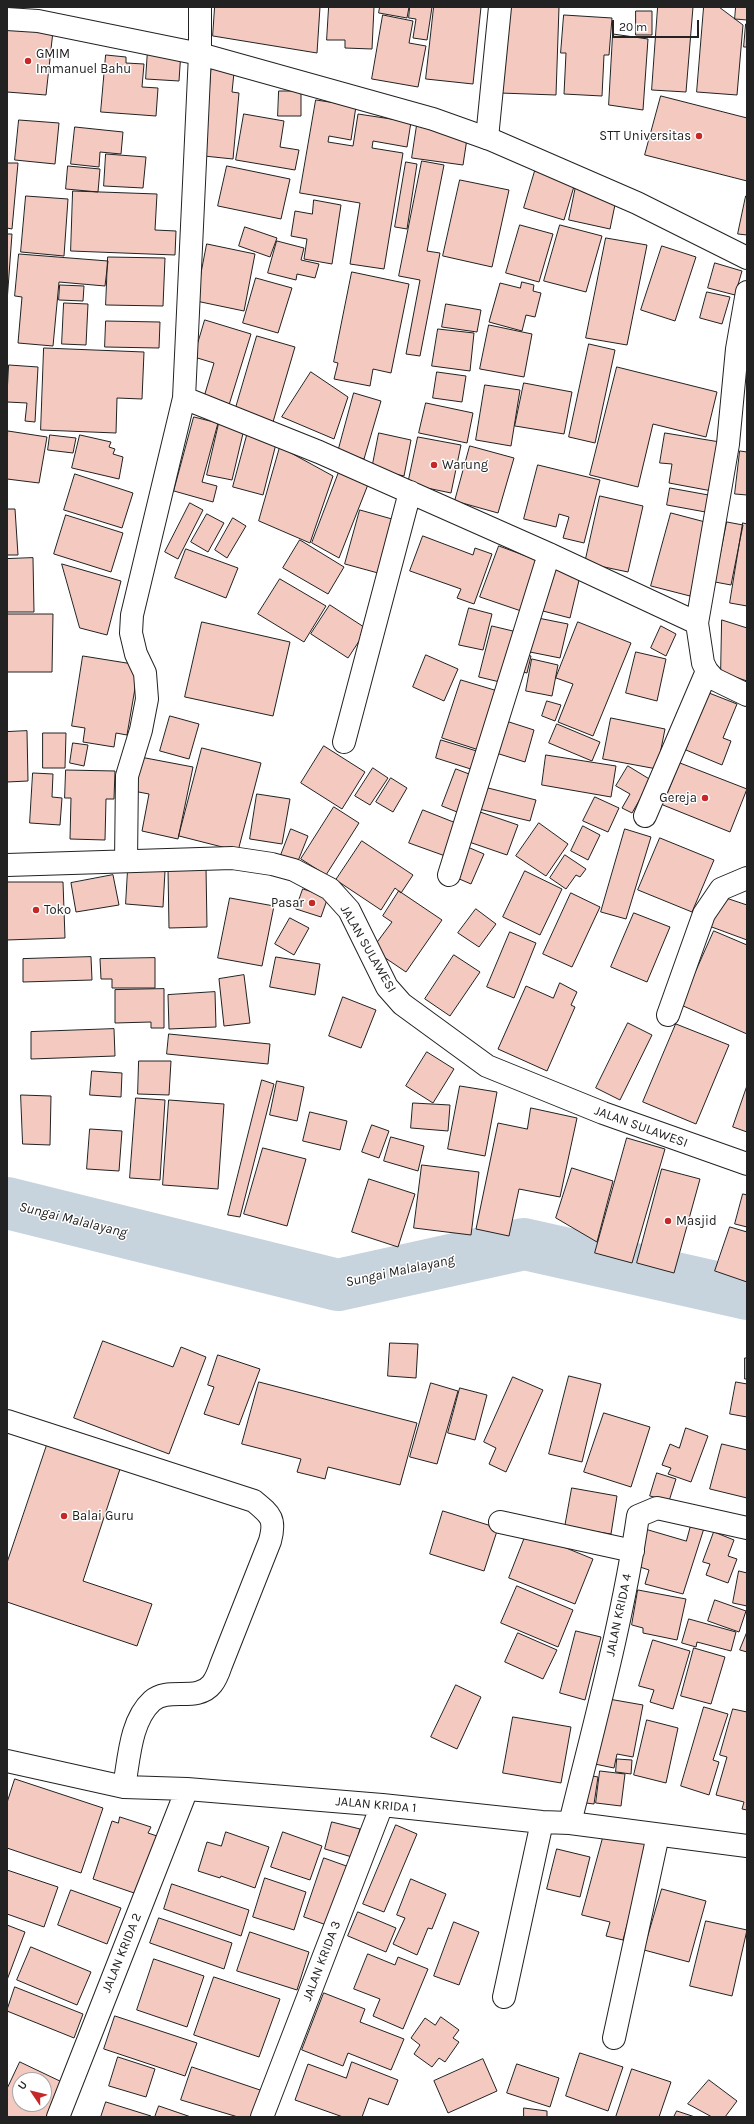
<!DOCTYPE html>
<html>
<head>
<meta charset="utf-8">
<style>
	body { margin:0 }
	#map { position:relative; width:754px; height:2124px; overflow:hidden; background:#fff; font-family:Karla,sans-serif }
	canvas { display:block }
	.frame { position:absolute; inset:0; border:8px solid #222; pointer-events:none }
	.north { position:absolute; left:12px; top:2072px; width:40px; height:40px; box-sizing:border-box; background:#fff; border:1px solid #a7a7a7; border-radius:50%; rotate:305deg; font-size:11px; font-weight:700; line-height:16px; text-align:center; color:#222 }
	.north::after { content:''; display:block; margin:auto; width:14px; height:18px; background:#c62828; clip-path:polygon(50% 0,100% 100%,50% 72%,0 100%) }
	.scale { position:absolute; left:612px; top:20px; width:87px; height:18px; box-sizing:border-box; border:2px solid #222; border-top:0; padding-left:5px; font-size:12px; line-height:14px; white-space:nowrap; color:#222; -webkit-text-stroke:3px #fff; paint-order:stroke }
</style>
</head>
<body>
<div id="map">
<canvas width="754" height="2124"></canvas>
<div class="frame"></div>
<div class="north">U</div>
<div class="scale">20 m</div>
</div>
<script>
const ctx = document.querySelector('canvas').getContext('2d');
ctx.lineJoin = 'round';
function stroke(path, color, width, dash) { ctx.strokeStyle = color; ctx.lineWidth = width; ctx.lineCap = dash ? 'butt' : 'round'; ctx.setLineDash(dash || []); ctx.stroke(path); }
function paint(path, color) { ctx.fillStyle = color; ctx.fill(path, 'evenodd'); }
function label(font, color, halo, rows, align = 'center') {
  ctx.font = font + ' Karla,sans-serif'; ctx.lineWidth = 3; ctx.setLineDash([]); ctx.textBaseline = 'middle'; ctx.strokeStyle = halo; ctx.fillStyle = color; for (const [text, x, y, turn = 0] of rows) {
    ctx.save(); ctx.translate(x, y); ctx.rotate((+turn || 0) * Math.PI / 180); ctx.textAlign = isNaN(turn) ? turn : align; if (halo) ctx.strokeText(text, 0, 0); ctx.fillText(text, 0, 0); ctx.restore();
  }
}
stroke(new Path2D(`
	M7,1203l331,82 186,-41 223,50`), '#c7d3dd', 52);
const building = new Path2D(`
	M215,7h105l-3,46 -104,-17z
	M329,7h45l-2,42 -27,-1v-8h-18z
	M380,7h29l-2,11 -28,-5z
	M410,7h22l-5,33 -14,-2 3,-19 -7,-1z
	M434,7h47l-8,77 -47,-5z
	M503,7h56l-3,88 -56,-2z
	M658,7h35l-7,85 -34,-2z
	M704,7h15l24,18 -6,70 -40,-3z
	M736,7h11v13l-12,-1z
	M636,11h16v24h-16z
	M383,15l30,6 -4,22 17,3 -8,41 -46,-8z
	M564,15l48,3 -3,37h-5l-2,41 -38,-2 2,-41h-5z
	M746,24h1v23h-3z
	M7,27l46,4 -7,64 -39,-3z
	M613,34l35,5 -5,71 -34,-5z
	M148,49l33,2 -2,30 -33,-2z
	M106,55l20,2v6l18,1 -2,23 16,1 -2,28 -55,-4z
	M212,61l23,2 -3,29 7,1 -6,66 -29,-3z
	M279,91h22v25h-23z
	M661,96l86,22v63l-102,-26z
	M316,100l40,6 -5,34 -22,-4 -1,6 25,4 5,-32 53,8 -4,25 -34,-6 -1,7 31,5 -19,116 -34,-5 10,-61 -60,-10z
	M244,114l40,7 -4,26 19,3 -4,20 -59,-10z
	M19,120l40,3 -4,41 -40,-4z
	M417,125l51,7 -5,33 -51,-7z
	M75,127l48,5 -2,22 -21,-2 -1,15 -28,-3z
	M106,154l40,3 -3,31 -39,-2z
	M422,161l22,4 -17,86 13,2 -20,103 -14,-2 14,-74 -21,-4z
	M406,162l11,2 -10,65 -12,-2z
	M7,163h11l-6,66 -5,-1z
	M68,166l32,3 -2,23 -32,-3z
	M227,166l63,13 -9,40 -63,-13z
	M535,171l40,12 -11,37 -40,-12z
	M460,180l49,10 -17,77 -49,-11z
	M576,186l41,9 -7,34 -41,-9z
	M73,191l84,3 -2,36 21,1 -1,24 -104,-4z
	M26,196l42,3 -4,57 -43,-4z
	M746,196h1v39l-9,-1z
	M314,200l27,5 -9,59 -28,-5 3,-20 -16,-3 4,-25 17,3z
	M520,225l33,9 -14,48 -33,-9z
	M560,225l42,11 -16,56 -42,-11z
	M245,227l32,11 -7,19 -31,-11z
	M7,234h5l-5,68z
	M606,238l41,7 -20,100 -41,-7z
	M277,241l27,7 -3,12 18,4 -4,14 -18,-4 -1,6 -28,-7z
	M207,244l48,10 -11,57 -48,-10z
	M662,246l34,11 -21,64 -34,-11z
	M19,254l89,7 -3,25 -46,-4 -6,64 -35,-3 4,-46 -7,-1z
	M108,257l57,1 -2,48 -57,-1z
	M715,263l27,8 -7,24 -27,-7z
	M352,272l57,12 -18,89 -18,-4 -3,17 -36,-7 4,-16 -4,-1z
	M256,278l36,10 -14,45 -35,-10z
	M522,282l12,3 -1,6 8,2 -6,24 -9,-2 -4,16 -33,-9 11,-39 20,5z
	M60,285l24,1 -1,15 -24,-1z
	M707,292l23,5 -8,27 -22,-6z
	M64,303l24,1 -2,41 -24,-1z
	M446,304l35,6 -4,22 -35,-5z
	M205,320l46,14 -22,71 -25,-8 10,-34 -20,-6z
	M106,321l54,1 -1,26 -54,-1z
	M489,325l43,9 -8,43 -44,-8z
	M438,329l36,4 -4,38 -38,-5z
	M257,336l38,11 -22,75 -38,-11z
	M589,344l26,6 -20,93 -26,-6z
	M44,348l100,4 -2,47 -25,-1 -1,35 -75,-3z
	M9,365l29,2 -3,55 -10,-1 2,-18 -20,-1z
	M617,367l100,25 -11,45 -53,-13 -15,63 -48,-12z
	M311,372l37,25 -14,42 -52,-22z
	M437,372l29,4 -4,26 -29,-4z
	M524,383l48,9 -8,42 -49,-8z
	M485,385l35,5 -9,56 -35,-6z
	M354,393l27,8 -17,58 -26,-7z
	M426,403l47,10 -6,30 -48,-10z
	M194,417l24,6 -16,59 15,4 -4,16 -39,-11z
	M220,419l25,6 -13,55 -25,-5z
	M249,428l29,8 -15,59 -30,-8z
	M8,431l39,6 -8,46 -32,-4z
	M379,433l32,7 -7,36 -32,-7z
	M665,433l55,9 -8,49 -43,-8 3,-19 -12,-1z
	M50,435l26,3 -3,15 -25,-3z
	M80,435l31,7 -2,5 6,2 -2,5 10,3 -4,22 -47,-11z
	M418,437l43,8 -10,48 -43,-9z
	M470,446l44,12 -16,55 -43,-12z
	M280,447l53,29 -23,67 -51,-22z
	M740,451l7,1v43l-12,-1z
	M538,465l62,15 -16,63 -21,-5 6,-21 -10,-3 -3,13 -32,-8z
	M339,472l30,10 -30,76 -27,-15z
	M75,474l58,19 -11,35 -58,-18z
	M670,488l44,8 -3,17 -44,-8z
	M600,496l43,10 -15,66 -43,-9z
	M190,503l13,7 -25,49 -13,-7z
	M7,509h8l3,46h-11z
	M360,510l32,9 -14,54 -33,-9z
	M671,513l38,10 -19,73 -39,-10z
	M207,514l17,9 -16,29 -17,-10z
	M66,515l57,18 -12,39 -57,-18z
	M233,518l13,8 -19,32 -12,-8z
	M727,522l16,3 -12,60 -16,-3z
	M743,523l4,1v82l-17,-3z
	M423,536l50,19 2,-7 17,6 -18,50 -17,-6 4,-9 -51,-18z
	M300,540l44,27 -16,27 -45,-26z
	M499,546l46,17 -18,50 -47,-16z
	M186,549l52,19 -12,30 -51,-20z
	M33,558l1,54h-27v-53z
	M62,564l59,17 -14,54 -27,-7z
	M551,565l30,7 -11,46 -31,-8z
	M280,579l46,27 -22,36 -46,-28z
	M330,605l37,24 -19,29 -37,-24z
	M469,608l23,6 -9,36 -24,-5z
	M7,614h46l-1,58h-45z
	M533,617l35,7 -8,34 -35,-7z
	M722,620l25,8v53l-26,-9z
	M202,622l88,20 -17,74 -88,-19z
	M578,622l53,21 -38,93 -35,-14 15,-38 -17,-6z
	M492,626l25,6 -13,51 -25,-6z
	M661,626l15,8 -10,22 -15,-8z
	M636,652l30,7 -9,42 -31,-8z
	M523,654l8,2 -4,17 -8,-2z
	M426,655l32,14 -14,32 -31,-14z
	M83,656l56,9 -12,70 -11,-2 -2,14 -31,-5 2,-14 -13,-2z
	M532,659l26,6 -6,31 -26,-5z
	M461,680l40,12 -19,59 -40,-13z
	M709,693l28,11 -14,34 8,3 -9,24 -36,-15z
	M547,701l14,4 -6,16 -13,-5z
	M170,716l29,8 -10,35 -29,-8z
	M611,718l54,11 -8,40 -54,-10z
	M506,721l28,9 -9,32 -29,-9z
	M557,724l43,18 -8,19 -43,-18z
	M27,731l1,50 -21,1v-50z
	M43,733h23l-1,35h-22z
	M441,740l42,13 -6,18 -41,-13z
	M73,743l15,2 -4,21 -14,-3z
	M324,746l41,26 -23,37 -41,-26z
	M202,748l59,15 -23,88 -59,-15z
	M546,755l70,11 -5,31 -69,-12z
	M135,756l58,11 -15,72 -36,-8 7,-37 -21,-4z
	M680,763l67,26 -17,43 -67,-27z
	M628,766l23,14 -19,33 -10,-5 8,-14 -14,-8z
	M373,768l15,10 -18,27 -15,-9z
	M456,769l21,8 -15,37 -20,-8z
	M66,770l49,1 -1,28h-8l-1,41 -35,-1 1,-41h-6z
	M33,773l20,1 -1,23 10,1 -2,27 -30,-2z
	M391,778l16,10 -14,24 -17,-10z
	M484,787l52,13 -6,21 -51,-12z
	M257,794l33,5 -8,45 -32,-5z
	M595,797l24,11 -11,24 -25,-11z
	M334,807l25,16 -33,52 -25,-16z
	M423,810l38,15 -13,32 -39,-14z
	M480,812l38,13 -11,30 -38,-13z
	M539,823l29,21 -22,32 -30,-20z
	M583,826l17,9 -12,25 -17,-9z
	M291,829l17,7 -10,25 -17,-6z
	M625,829l26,8 -25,82 -25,-7z
	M660,838l54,22 -22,52 -54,-22z
	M362,841l51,34 -12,18 -6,-5 -14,22 -45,-30z
	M463,845l21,9 -13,30 -21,-9z
	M565,855l21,14 -6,8 -4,-2 -10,14 -16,-11z
	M206,867l1,60 -38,1 -1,-59z
	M128,869l37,2 -2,36 -37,-3z
	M525,871l37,18 -22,46 -37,-18z
	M113,875l6,30 -43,7 -5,-29z
	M7,882h56l2,56 -58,2z
	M303,889l25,8 -7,20 -25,-8z
	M399,891l43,29 -36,52 -34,-23 20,-27 -9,-6z
	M571,893l29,14 -28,60 -29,-13z
	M720,896l27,9v35l-38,-14z
	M230,898l44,8 -12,60 -44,-8z
	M476,909l20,15 -17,23 -21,-14z
	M634,913l36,14 -23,55 -36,-15z
	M290,918l19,10 -15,27 -19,-11z
	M714,931l33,14v89l-66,-29z
	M510,932l26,11 -22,55 -27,-11z
	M454,955l26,17 -30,44 -25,-17z
	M91,957l1,23 -69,2v-23z
	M276,957l44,7 -5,31 -45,-8z
	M155,958v30h-43v-9h-11l-1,-20z
	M244,975l6,48 -26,3 -5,-47z
	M560,983l17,9 -6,13 4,2 -28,64 -49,-22 28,-63 27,12z
	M164,989v39h-13v-6l-36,1v-33z
	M215,992l1,35 -47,2 -1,-34z
	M343,997l33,13 -15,38 -32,-12z
	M628,1023l24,12 -32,65 -24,-12z
	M676,1024l53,21 -33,79 -53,-22z
	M114,1029l1,27 -84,3v-27z
	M169,1034l101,10 -2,20 -101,-10z
	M427,1052l27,17 -21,34 -27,-17z
	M139,1061h32l-2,34 -31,-1z
	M92,1071l30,2 -1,24 -31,-2z
	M262,1080l12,4 -34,133 -12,-2z
	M277,1081l27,6 -7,34 -27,-6z
	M460,1086l37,6 -12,64 -37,-7z
	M747,1086v46l-14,-5z
	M21,1095l30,1 -1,49 -27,-1z
	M136,1098l29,2 -5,80 -30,-2z
	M169,1100l55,4 -6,85 -55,-4z
	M413,1103l37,2 -2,26 -37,-3z
	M531,1108l46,10 -17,79 -41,-8 -10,47 -33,-7 22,-106 29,6z
	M310,1112l37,9 -7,29 -37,-9z
	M372,1125l17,6 -10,27 -17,-6z
	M90,1129l32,2 -3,40 -32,-2z
	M391,1137l33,9 -6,25 -34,-10z
	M627,1138l38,11 -33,114 -37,-10z
	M263,1148l43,11 -19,67 -43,-12z
	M422,1165l57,7 -8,63 -57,-7z
	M572,1168l41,13 -16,61 -41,-24z
	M662,1169l38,10 -26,94 -37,-10z
	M369,1179l46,15 -17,53 -46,-15z
	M743,1194l4,1v32l-12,-3z
	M730,1227l17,5v50l-32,-11z
	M103,1341l70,26 8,-20 25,10 -37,97 -95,-36z
	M390,1343l28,1 -2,34 -28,-2z
	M218,1355l42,14 -21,56 -35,-11 10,-27 -6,-2z
	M745,1358h2v21h-2z
	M569,1376l32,8 -19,78 -33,-8z
	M513,1377l30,13 -37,82 -17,-8 7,-16 -12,-6z
	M259,1382l158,41 -17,62 -72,-18 -3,12 -28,-7 4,-13 -59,-15z
	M736,1382l11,2v33l-17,-3z
	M431,1383l27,8 -21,73 -27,-7z
	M460,1388l27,7 -12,45 -27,-7z
	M604,1413l46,14 -19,60 -47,-15z
	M686,1428l22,8 -17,46 -23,-8 3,-6 -9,-3 8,-21 9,4z
	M722,1444l25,6v48l-37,-9z
	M47,1445l73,24 -37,112 69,23 -15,42 -130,-44v-39z
	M657,1473l19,6 -7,22 -19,-5z
	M572,1488l45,8 -6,38 -46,-7z
	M443,1511l55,17 -14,43 -54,-17z
	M693,1518l13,4 -23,72 -38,-10 4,-14 -15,-5 11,-36 41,12z
	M527,1532l66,27 -18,45 -66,-26z
	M714,1532l20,8 -6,16 9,3 -9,24 -22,-8 4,-11 -7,-2z
	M739,1571l8,2v33l-14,-3z
	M517,1586l56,24 -15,37 -57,-24z
	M638,1590l48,9 -9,41 -34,-7v-5l-11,-3z
	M715,1600l31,11 -7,21 -31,-11z
	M689,1619l47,13 -5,19 -34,-9 -1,5 -14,-4z
	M576,1631l25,6 -16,63 -25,-7z
	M747,1632v20l-7,-2z
	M518,1633l39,17 -14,29 -38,-17z
	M653,1640l37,11 -17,58 -23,-7 4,-12 -15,-4z
	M694,1648l31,9 -14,47 -30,-8z
	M456,1685l25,12 -24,52 -26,-12z
	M603,1698l40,7 -10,52 -16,-3 -3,14 -24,-5z
	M704,1707l24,7 -15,46 6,2 -10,33 -28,-9z
	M733,1709l14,3v98l-5,-1 2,-7 -28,-7 11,-38 -7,-2z
	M513,1717l58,10 -10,56 -58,-10z
	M647,1720l31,8 -12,55 -32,-8z
	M617,1759l15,1 -1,14 -15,-2z
	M600,1771l25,3 -4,32 -25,-3z
	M582,1774l16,3 -4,27 -16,-2z
	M15,1779l88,29 -22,65 -74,-25v-45z
	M120,1817l31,10 -3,6 12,4 -20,58 -47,-16 19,-58 6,2z
	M332,1822l28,7 -8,28 -27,-8z
	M396,1825l21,9 -33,78 -21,-8z
	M226,1832l43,15 -14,41 -34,-12 -1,2 -22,-7 9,-29 14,4z
	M283,1832l39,14 -12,34 -39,-13z
	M604,1834l45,9 -26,97 -17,-4 4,-14 -28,-7z
	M557,1849l33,8 -10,40 -33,-8z
	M324,1858l28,10 -20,59 -28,-10z
	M7,1870l51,17 -14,40 -37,-13z
	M265,1878l41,14 -12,38 -41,-13z
	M411,1879l35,15 -14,35 -4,-1 -11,27 -24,-11 12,-26 -8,-3z
	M172,1884l77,26 -8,26 -77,-27z
	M662,1889l44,12 -17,61 -45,-12z
	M71,1890l50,18 -14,36 -49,-19z
	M358,1912l38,16 -10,24 -38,-16z
	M159,1918l73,25 -8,26 -74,-26z
	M706,1921l41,9 -15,66 -42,-10z
	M454,1922l25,10 -20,53 -25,-9z
	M7,1925l18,7 -18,48z
	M250,1932l59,20 -12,38 -60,-19z
	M31,1947l60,25 -14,33 -60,-25z
	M368,1954l27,11 3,-8 30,12 -25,60 -30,-13 7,-17 -26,-10z
	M154,1959l50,17 -17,51 -50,-17z
	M214,1977l66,22 -21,58 -65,-22z
	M15,1987l68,27 -9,24 -67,-27z
	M324,1993l41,16 -5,13 44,17 -13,31 -43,-17 -5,13 -41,-16z
	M115,2016l82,27 -12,33 -81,-27z
	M441,2017l18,13 -6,8 6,4 -14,20 -6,-4 -7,9 -18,-13 6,-9 -9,-7 14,-20 10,7z
	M580,2053l43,14 -15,44 -42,-15z
	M118,2057l37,12 -9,28 -37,-11z
	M483,2059l14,32 -49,22 -14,-32z
	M20,2062l44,21 -12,34h-45v-28zM20,2080h24v24h-24z
	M352,2062l46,18 -10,25 -19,-7 -7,19h-19l-48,-17 13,-36 38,14z
	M517,2064l42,14 -9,29 -43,-14z
	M192,2067l74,25 -8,25h-20l-57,-17z
	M632,2069l39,13 -12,35h-43z
	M709,2080l28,21 -12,16h-13l-24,-13z
	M106,2102l45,14v1h-50z
	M159,2106l32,11h-36z
	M524,2108l23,3v6h-23z
	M677,2111l18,6h-21z`);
paint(building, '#f3c9c0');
stroke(building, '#222', 1);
const minor = new Path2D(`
	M487,138l13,-131
	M747,292l-10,57 -9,95 -31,179 6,40 4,8 7,8 33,16
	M184,398l135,54 230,102 148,69
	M344,742l66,-250
	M645,816l62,-145
	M126,861l1,-85 14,-46 6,-31 -2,-26 -9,-19 -5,-21 1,-18 52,-217 16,-344v-47
	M7,865l225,-7 40,6 22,6 36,19 19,21 38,77 15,17 85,62 116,47 144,51
	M449,875l100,-321
	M668,1015l36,-101 17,-25 26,-11
	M7,1421l247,80c17,14 22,18 16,40l-49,124c-2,6 -5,14 -9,19 -15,19 -43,2 -60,17 -22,20 -23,59 -28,86
	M500,1522l133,29
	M7,1761l117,26 63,2 195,16 160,17 28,1 177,23
	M570,1823c25,-102 53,-204 68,-307l19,-8 90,20
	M504,1997l38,-175
	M614,2038l44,-203
	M58,2117l129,-328
	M262,2117l120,-312`);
const major = new Path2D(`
	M7,19l31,2 162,33 233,65 59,21 145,63 110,55`);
stroke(minor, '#222', 24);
stroke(major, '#222', 24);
stroke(minor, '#fff', 22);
stroke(major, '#fff', 22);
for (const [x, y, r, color] of [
	[28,61,4,"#c62828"],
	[699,136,4,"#c62828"],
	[434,465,4,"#c62828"],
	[705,798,4,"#c62828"],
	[312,903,4,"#c62828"],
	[36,910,4,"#c62828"],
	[668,1221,4,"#c62828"],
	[64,1516,4,"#c62828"]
]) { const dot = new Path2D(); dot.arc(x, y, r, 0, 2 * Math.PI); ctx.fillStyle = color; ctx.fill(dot); stroke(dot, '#fff', 1.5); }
label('13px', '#222', '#fff', [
	["GMIM",36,54],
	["Immanuel Bahu",36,69],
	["STT Universitas",691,136,"right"],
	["Warung",442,465],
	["Gereja",697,798,"right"],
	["Pasar",304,903,"right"],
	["Toko",44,910],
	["Masjid",676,1221],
	["Balai Guru",72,1516]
], 'left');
label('13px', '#222', '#fff', [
	["JALAN SULAWESI",368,949,60],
	["JALAN SULAWESI",641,1127,20],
	["JALAN KRIDA 4",619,1615,-78],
	["JALAN KRIDA 1",376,1805,5],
	["JALAN KRIDA 2",122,1953,-68],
	["JALAN KRIDA 3",322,1961,-69]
]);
label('italic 14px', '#222', '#fff', [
	["Sungai Malalayang",73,1220,14],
	["Sungai Malalayang",400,1271,-12]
]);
</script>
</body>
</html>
